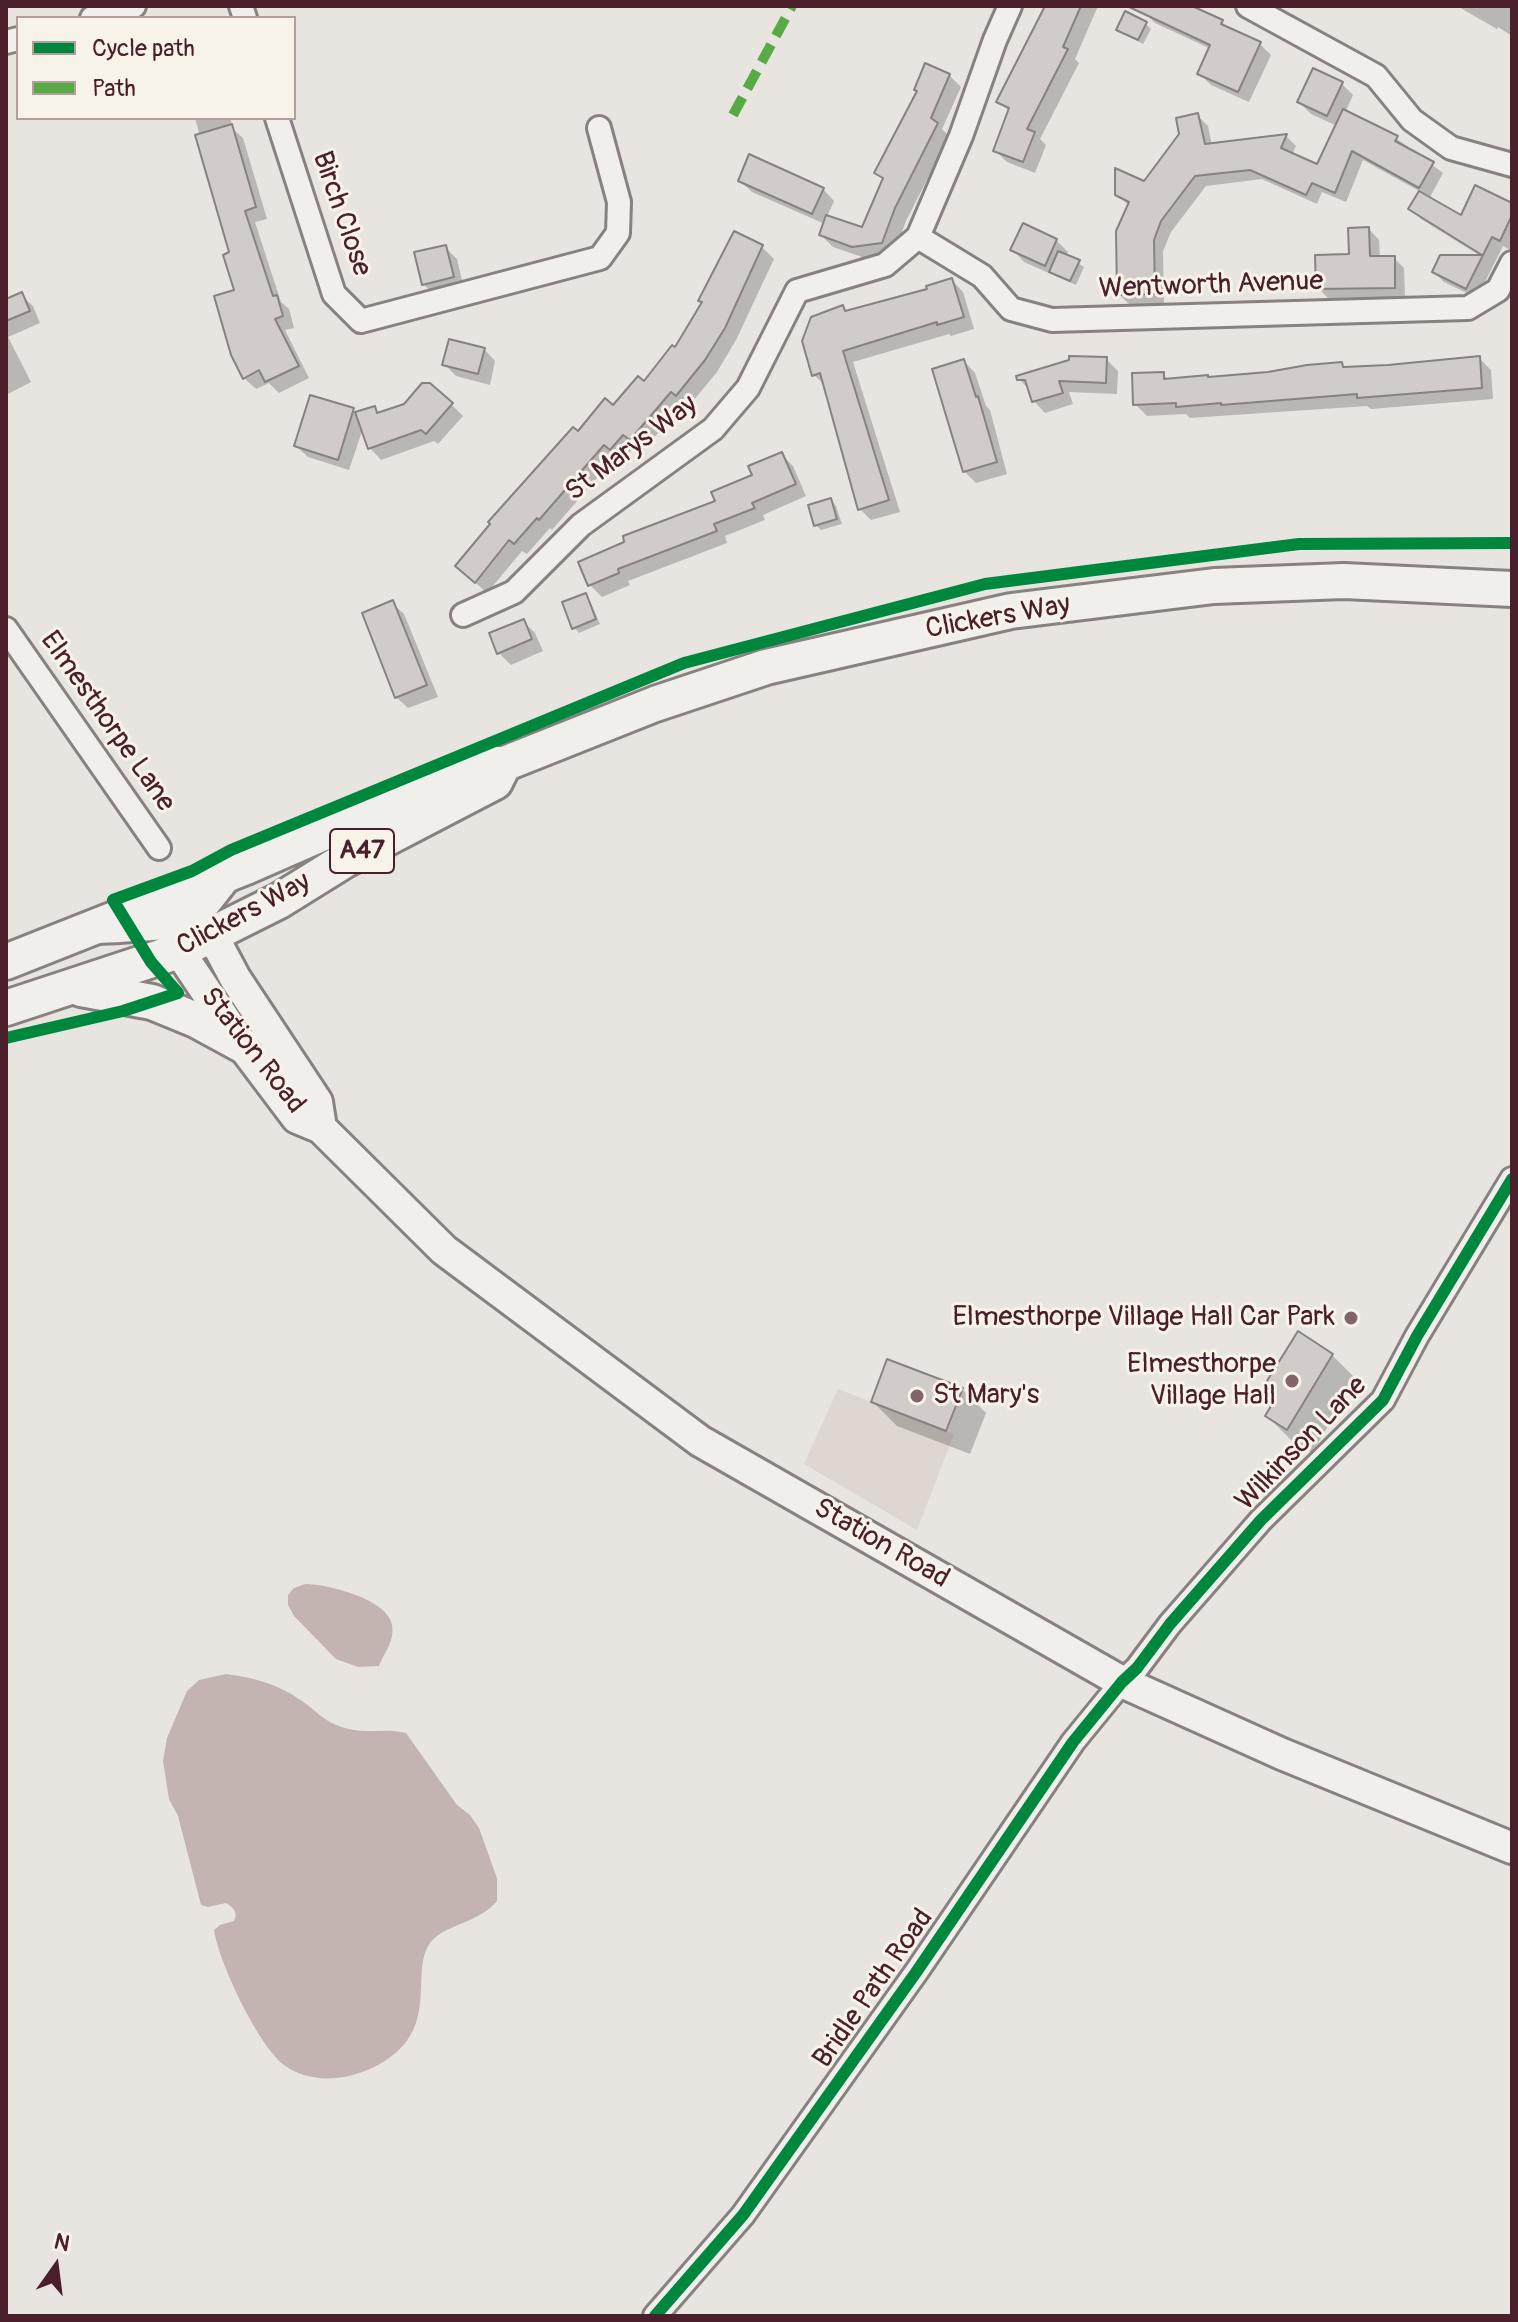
<!DOCTYPE html>
<html>
<head>
<meta charset="utf-8">
<style>
	body { margin:0 }
	#map { position:relative; width:1518px; height:2322px; overflow:hidden; background:#e8e5e0; font-family:Pangolin,sans-serif }
	canvas { display:block }
	.frame { position:absolute; inset:0; border:8px solid #4a1f2b; pointer-events:none }
	.legend { position:absolute; left:16px; top:16px; width:280px; height:104px; box-sizing:border-box; background:#f7f3e8; border:2px solid #b29e9c; margin:0; padding:10px 14px; list-style:none; font-size:24px; color:#4a1f2b }
	.legend li { display:flex; align-items:center; gap:16px; height:40px }
	.legend b { width:40px; border:2px solid #b29e9c }
	.north { position:absolute; left:16px; top:2226px; width:80px; height:80px; -webkit-text-stroke:6px #f7f3e8; paint-order:stroke; rotate:14deg; font-size:22px; font-weight:700; line-height:32px; text-align:center; color:#4a1f2b }
	.north::after { content:''; display:block; margin:auto; width:28px; height:36px; background:#4a1f2b; clip-path:polygon(50% 0,100% 100%,50% 72%,0 100%) }
</style>
</head>
<body>
<div id="map">
<canvas width="1518" height="2322"></canvas>
<div class="frame"></div>
<ul class="legend">
<li><b style="height:10px;background:#00873e"></b>Cycle path</li>
<li><b style="height:10px;background:#57aa44"></b>Path</li>
</ul>
<div class="north">N</div>
</div>
<script>
const ctx = document.querySelector('canvas').getContext('2d');
ctx.lineJoin = 'round';
function paint(path, color) { ctx.fillStyle = color; ctx.fill(path, 'evenodd'); }
function stroke(path, color, width, dash) { ctx.strokeStyle = color; ctx.lineWidth = width; ctx.lineCap = dash ? 'butt' : 'round'; ctx.setLineDash(dash || []); ctx.stroke(path); }
function label(font, color, halo, rows, align = 'center') {
  ctx.font = font + ' Pangolin,sans-serif'; ctx.lineWidth = 6; ctx.setLineDash([]); ctx.textBaseline = 'middle'; ctx.strokeStyle = halo; ctx.fillStyle = color; for (const [text, x, y, turn = 0] of rows) {
    ctx.save(); ctx.translate(x, y); ctx.rotate((+turn || 0) * Math.PI / 180); ctx.textAlign = isNaN(turn) ? turn : align; if (halo) ctx.strokeText(text, 0, 0); ctx.fillText(text, 0, 0); ctx.restore();
  }
}
paint(new Path2D(`
	M838,1389l116,45 -37,96 -113,-66z`), '#ded6d0');
paint(new Path2D(`
	M305,1584c22,0 83,15 87,41 3,16 -8,28 -13,41l-21,1 -22,-8 -42,-43 -6,-11v-10l6,-7z
	M226,1674c29,4 52,10 76,27 13,9 22,20 37,25 26,10 44,1 67,7l51,72 13,10 9,13 18,50v23c-19,23 -53,23 -67,42 -17,23 1,67 -24,99 -26,33 -86,50 -122,23 -26,-20 -65,-102 -70,-135l6,-5 14,-4c4,-9 0,-13 -8,-18l-18,4 -7,-2 -23,-89 -9,-17 -6,-38 4,-23 20,-47 12,-11z`), '#c3b4b1');
paint(new Path2D(`
	M1047,6h51l-23,53 4,4 -39,76 6,6 -11,28 -28,-11 -12,-12 15,-38 -11,-11z
	M1147,6h44l31,16 9,9 29,13 11,11 -22,47 -38,-17 -11,-11 11,-25 -56,-26 -11,-11z
	M1457,6h54l1,30 -14,-9 -1,2z
	M1145,23l6,6 -8,15 -25,-14z
	M949,75l12,12 -19,42 7,7 -43,85 -12,33 -29,4 -32,-11 -12,-12 4,-11 -73,-32 -12,-11 83,8 11,12 -7,16 36,13 21,-49 -7,-8z
	M1342,84l11,11 -8,18 51,25 47,35 -14,26 33,19 50,-13v41l-2,4 -7,-4 -26,52 -33,-16 -10,-10 7,-15h41l-61,-38 -11,-10 11,-17 -58,-32 -17,42 -24,-10 -5,12 -55,-25 -56,7 -35,46 -8,19 1,53h-35l-10,-10 9,-89 -11,-11 28,-11 53,-67 10,10 4,20 74,-10 10,10 -4,9 26,12 19,-41 -26,-12 -12,-12z
	M195,118h35l3,11 10,9 24,81 -12,3 26,80 8,7 5,19 -9,2 24,48 -30,15 -10,-10 -13,6 -12,-11 -12,-124z
	M1369,229l10,11 1,18h14l10,10 1,30 -76,1 -11,-11 33,-32z
	M1056,240l12,12 -2,4 18,11 -8,18 -52,-23 -11,-12z
	M445,247l12,12 7,30 -29,6 -12,-11z
	M762,247l12,12 -38,81 -19,32 -28,34 -5,-4 -41,49 -7,-6 -13,15 -6,-5 -65,75 -2,-2 -23,26 -5,-3 -35,42 -18,-16 109,-143 66,-50 31,-34z
	M952,280l11,12 11,37 -23,7 -2,-2 -96,28 47,150 -29,8 -12,-12 -33,-122 -12,-11 28,-67 5,5 82,-23z
	M21,295l12,11 7,17 -32,14 23,45 -25,13v-94z
	M484,349l11,12 -5,24 -34,-9 -12,-12z
	M1479,358l12,12 2,29 -122,10 -4,-3 -177,12 -4,-4 -39,2 -12,-12 28,-30 6,7 40,-2 133,-14 4,4z
	M1106,359l12,12 -1,23 -48,-2 4,12 -28,9 -11,-12 -4,-11 -11,-11z
	M964,361l11,12 11,33 4,4 17,64 -31,9 -12,-12z
	M451,404l12,12 -25,28 -4,-3 -53,19 -11,-12 -7,-20 -14,42 -41,-13 -12,-11 57,-36 4,4 17,-6 6,6z
	M781,454l12,12 13,30 -43,19 2,5 -40,16 2,7 -99,38 2,4 -28,12 -12,-12 128,-83z
	M831,500l5,6 6,18 -21,6 -5,-5z
	M585,595l5,6 10,23 -21,9 -5,-6z
	M392,603l12,11 34,83 -30,11 -12,-11z
	M523,621l12,12 8,18 -32,14 -12,-12z
	M1332,1355l24,24 -44,74 -21,-13 -24,-24 5,-7 -13,-12z
	M962,1389l24,24 -16,41 -73,-28 -24,-24z`), '#0003');
const building = new Path2D(`
	M1045,6h36l-18,41 5,2 -41,80 8,3 -12,30 -30,-11 16,-43 -13,-6z
	M1127,6h65l31,14 -2,4 40,18 -23,50 -41,-18 13,-29z
	M1125,11l22,11 -9,18 -22,-10z
	M925,63l25,11 -19,44 7,5 -43,85 -13,35 -30,4 -33,-12 7,-20 36,12 21,-49 -9,-5 43,-82 -3,-1z
	M1313,68l30,14 -16,34 -30,-14z
	M1343,109l55,27 -3,5 39,21 -15,26 -67,-37 -17,42 -23,-10 -6,12 -56,-25 -55,6 -34,45 -7,19 1,54 -38,1 -1,-64 13,-29 -14,-7v-27l29,13 35,-47 -3,-16 22,-5 7,31 82,-10 -6,14 36,16z
	M232,124l24,83 -11,4 28,85 4,-1 6,21 -8,3 24,47 -34,16 -6,-12 -16,9 -12,-24 -17,-59 20,-6 -11,-35 6,-3 -34,-117z
	M749,154l75,34 -12,26 -74,-33z
	M1475,185l37,18v12l-12,26 -8,-4 -26,52 -34,-17 8,-17h42l-74,-46 11,-18 42,24z
	M1023,223l34,16 -12,27 -35,-16z
	M1369,227l1,29h25v32l-79,1 -1,-34 34,-1 -1,-26z
	M734,231l29,14 -38,83 -20,32 -29,36 -5,-4 -41,48 -7,-5 -13,15 -6,-5 -65,75 -2,-2 -23,26 -5,-4 -34,43 -20,-17 35,-42 -2,-2 85,-95 5,4 27,-33 8,7 25,-29 6,5 28,-36 3,2 27,-45 -4,-1z
	M446,245l8,32 -32,8 -8,-33z
	M1058,251l22,9 -10,21 -21,-9z
	M952,278l12,39 -27,8v-3l-94,29 46,149 -31,10 -38,-137 -8,3 -10,-35 9,-24 32,-12 2,6 82,-22 -1,-3z
	M22,292l8,19 -24,10v-22z
	M449,339l36,9 -7,26 -36,-9z
	M1069,356l38,1 -1,26 -47,-2 4,12 -31,9 -7,-22h-8l-1,-4 53,-16z
	M1480,356l2,32 -125,10v-4l-136,11v-2l-45,4v-4l-43,2 -1,-32 32,-1v7l44,-4v2l60,-5 39,-7 35,-3 1,5 45,-2z
	M964,359l12,38 2,-1 19,66 -34,10 -31,-103z
	M422,383h8l23,20 -27,31 -5,-4 -53,19 -13,-37 20,-6 2,7 27,-9z
	M310,395l44,13 -16,52 -44,-14z
	M782,452l14,32 -44,19 3,5 -41,16 3,7 -99,38 1,4 -31,13 -10,-24 46,-20 -1,-6 92,-35 -4,-9 41,-17 -4,-9z
	M831,498l6,21 -23,7 -6,-21z
	M586,593l10,26 -24,10 -10,-27z
	M393,600l34,85 -32,13 -33,-85z
	M524,619l8,20 -35,15 -8,-21z
	M1298,1331l35,23 -46,76 -22,-14 6,-10 -14,-9z
	M887,1359l76,29 -17,43 -75,-29z`);
paint(building, '#d1ccc9');
stroke(building, '#898080', 2);
const minor = new Path2D(`
	M241,6l4,12
	M1248,6l128,70 36,44 39,28 61,17
	M92,18l42,-12
	M6,42l12,-3
	M277,118l57,176 27,27 239,-63 18,-25 1,-31 -20,-74
	M918,237l64,39 29,33 41,11 416,-12 30,-18 14,-27
	M463,615l51,-23 67,-67 132,-96 35,-41 49,-97 88,-26 33,-28 43,-101 34,-96 15,-34
	M6,629l153,219
	M655,2316l88,-101 174,-244 156,-229 49,-60 15,-14 33,-44 91,-104 122,-120 34,-64 95,-157`);
const secondary = new Path2D(`
	M228,874l-48,61 -3,9 2,7 63,94 55,73 24,10 123,122 256,191 422,241 160,72 230,94
	M99,928c22,0 95,-9 110,1l26,49 82,124 4,26`);
const primary = new Path2D(`
	M6,962l240,-95 235,-103h23l151,-60 111,-37 245,-56 203,-25 130,-5 168,8
	M81,989l71,13 44,18 46,25
	M6,1008l173,-57 100,-50 66,-41 150,-78 7,-14`);
stroke(minor, '#898080', 28);
stroke(secondary, '#898080', 36);
stroke(primary, '#898080', 40);
stroke(minor, '#f0efeb', 22);
stroke(secondary, '#f0efeb', 30);
stroke(primary, '#f0efeb', 34);
stroke(new Path2D(`
	M733,115l59,-109`), '#57aa44', 10, [20, 10]);
stroke(new Path2D(`
	M6,1038l117,-27 55,-18 -27,-31 -38,-62 79,-29 39,-21 453,-187 301,-79 314,-40 213,-1
	M655,2316l88,-101 174,-244 156,-229 49,-60 15,-14 33,-44 91,-104 122,-120 34,-64 95,-157`), '#00873e', 12);
for (const [x, y, r, color] of [
	[1351,1318,8,"#81646a"],
	[1292,1381,8,"#81646a"],
	[917,1396,8,"#81646a"]
]) { const dot = new Path2D(); dot.arc(x, y, r, 0, 2 * Math.PI); ctx.fillStyle = color; ctx.fill(dot); stroke(dot, '#f7f3e8', 3); }
for (const [x, y, w] of [
	[362,851,64]
]) { const box = new Path2D(); box.roundRect(x - w / 2, y - 22, w, 44, 6); ctx.fillStyle = '#f7f3e8'; ctx.fill(box); stroke(box, '#4a1f2b', 2); }
label('bold 26px', '#4a1f2b', null, [
	["A47",362,851]
]);
label('28px', '#4a1f2b', '#f7f3e8', [
	["Birch Close",341,214,71],
	["Wentworth Avenue",1211,286,-2],
	["St Marys Way",632,449,-37],
	["Clickers Way",998,618,-10],
	["Elmesthorpe Lane",107,722,55],
	["Clickers Way",244,915,-28],
	["Station Road",252,1051,52],
	["Wilkinson Lane",1302,1444,-46],
	["Station Road",881,1544,30],
	["Bridle Path Road",874,1989,-55]
]);
label('28px', '#4a1f2b', '#f7f3e8', [
	["Elmesthorpe Village Hall Car Park",1335,1318],
	["Elmesthorpe",1276,1365],
	["Village Hall",1276,1397],
	["St Mary's",933,1396,"left"]
], 'right');
</script>
</body>
</html>
